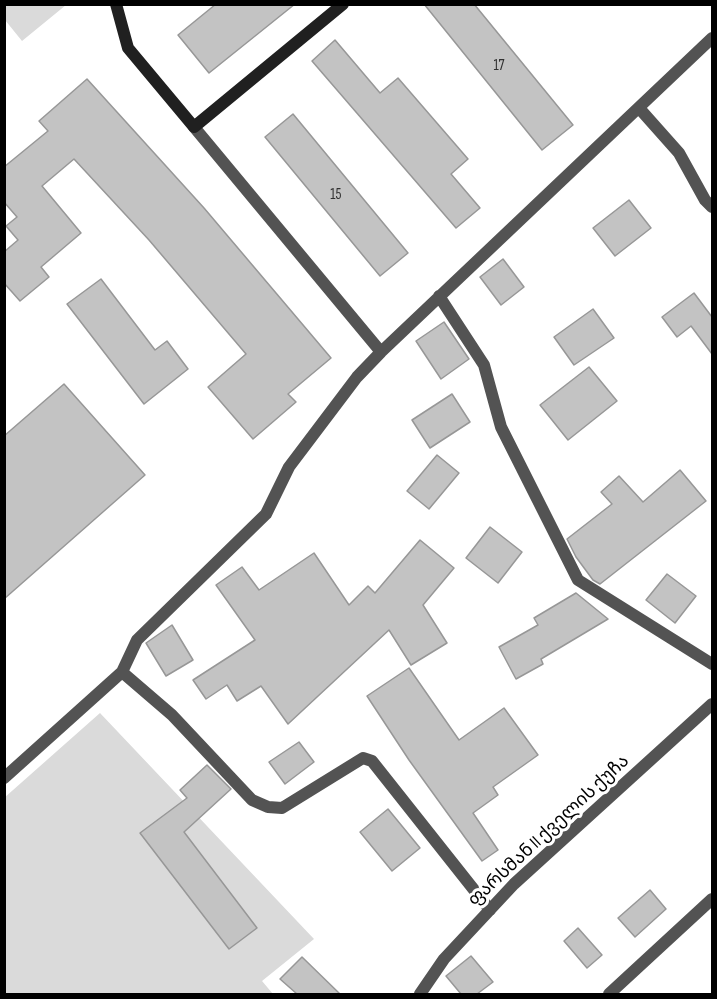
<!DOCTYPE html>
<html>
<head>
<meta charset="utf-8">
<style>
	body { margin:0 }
	#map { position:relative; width:717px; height:999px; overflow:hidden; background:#fff; font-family:"Sofia Sans Condensed",sans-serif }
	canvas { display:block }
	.frame { position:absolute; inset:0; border:6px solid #000; pointer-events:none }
</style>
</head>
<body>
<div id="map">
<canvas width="717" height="999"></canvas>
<div class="frame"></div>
</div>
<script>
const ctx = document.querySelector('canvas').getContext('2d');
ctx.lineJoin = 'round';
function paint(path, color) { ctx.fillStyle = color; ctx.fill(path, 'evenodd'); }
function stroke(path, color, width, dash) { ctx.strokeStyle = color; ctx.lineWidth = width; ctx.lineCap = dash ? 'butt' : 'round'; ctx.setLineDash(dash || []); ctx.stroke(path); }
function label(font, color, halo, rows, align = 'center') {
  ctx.font = font + ' "Sofia Sans Condensed","Noto Sans Georgian",sans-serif'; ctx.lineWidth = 6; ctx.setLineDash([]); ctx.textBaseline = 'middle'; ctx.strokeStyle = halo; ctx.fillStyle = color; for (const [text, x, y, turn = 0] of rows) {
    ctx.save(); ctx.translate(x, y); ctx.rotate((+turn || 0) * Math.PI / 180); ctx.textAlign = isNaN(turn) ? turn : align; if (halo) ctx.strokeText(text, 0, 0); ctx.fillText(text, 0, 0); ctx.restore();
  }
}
paint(new Path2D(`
	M4,5l1,-1 61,1 -44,36 -17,-21z
	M100,713l214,226 -52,42 11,13h-268l-1,-196z`), '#dadada');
const building = new Path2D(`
	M216,4h79l-86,69 -31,-38z
	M424,4h50l99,121 -31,25z
	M335,40l45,53 18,-15 70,81 -17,15 29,34 -24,20 -144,-167z
	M87,79l117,129 127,150 -43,36 8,8 -43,37 -45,-52 38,-33 -97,-114 -75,-81 -32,27 39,47 -40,34 8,10 -29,24 -16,-18v-31l14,-12 -12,-14 11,-9 -13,-15v-35l44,-36 -9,-10z
	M293,114l115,139 -28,23 -115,-139z
	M629,200l22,28 -36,28 -22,-28z
	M503,259l21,28 -23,18 -21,-28z
	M101,279l54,71 12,-9 21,28 -44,35 -77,-100z
	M694,293l18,24v37l-21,-28 -14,11 -15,-20z
	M593,309l21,29 -40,27 -20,-28z
	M444,322l25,37 -28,20 -25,-38z
	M589,367l28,34 -49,39 -28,-35z
	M64,384l81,91 -141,124v-163z
	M452,394l18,28 -40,26 -18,-28z
	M437,455l22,18 -30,36 -22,-18z
	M680,470l26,31 -106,83 -7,-4 -17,-23 -9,-18 45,-35 -11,-12 18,-16 24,26z
	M490,527l32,25 -24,31 -32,-25z
	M420,540l34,28 -31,37 24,38 -36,22 -22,-35 -101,94 -27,-38 -24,15 -10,-16 -21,14 -13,-19 62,-40 -39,-55 26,-18 17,23 55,-37 35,52 19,-19 7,7z
	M667,574l29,22 -21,27 -29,-23z
	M576,593l32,26 -67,40 2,5 -27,15 -17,-32 39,-22 -4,-7z
	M172,625l21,35 -27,16 -20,-33z
	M409,668l50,72 45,-32 34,47 -45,32 5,8 -25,18 25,37 -16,11 -73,-101 -42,-64z
	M299,742l15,20 -29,22 -16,-22z
	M207,765l24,24 -47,43 73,96 -28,21 -89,-116 47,-35 -7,-8z
	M388,809l32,39 -28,23 -32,-39z
	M650,890l16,19 -31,28 -17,-19z
	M578,928l24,27 -15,13 -23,-27z
	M471,956l22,26 -16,12h-16l-15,-18z
	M302,957l38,37h-43l-17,-15z`);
paint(building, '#c3c3c3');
stroke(building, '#979797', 1.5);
stroke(new Path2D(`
	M639,108l40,45 26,47 7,7
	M194,127l187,225
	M439,296l45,69 17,62 77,153 134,84
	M122,672l50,43 80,85 16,7 14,1 81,-50 9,3 118,149
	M4,778l118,-106 15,-32 129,-126 23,-47 68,-90 24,-25 331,-314
	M420,994l24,-35 70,-75 198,-180
	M609,994l103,-95`), '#535353', 12);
stroke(new Path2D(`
	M116,4l12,44 66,79 149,-123`), '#202020', 12);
label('15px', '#313131', null, [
	["17",499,66],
	["15",336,195]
]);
label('18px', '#000', '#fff', [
	["ფარსმან II ქველის ქუჩა",549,831,-43]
]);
</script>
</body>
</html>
